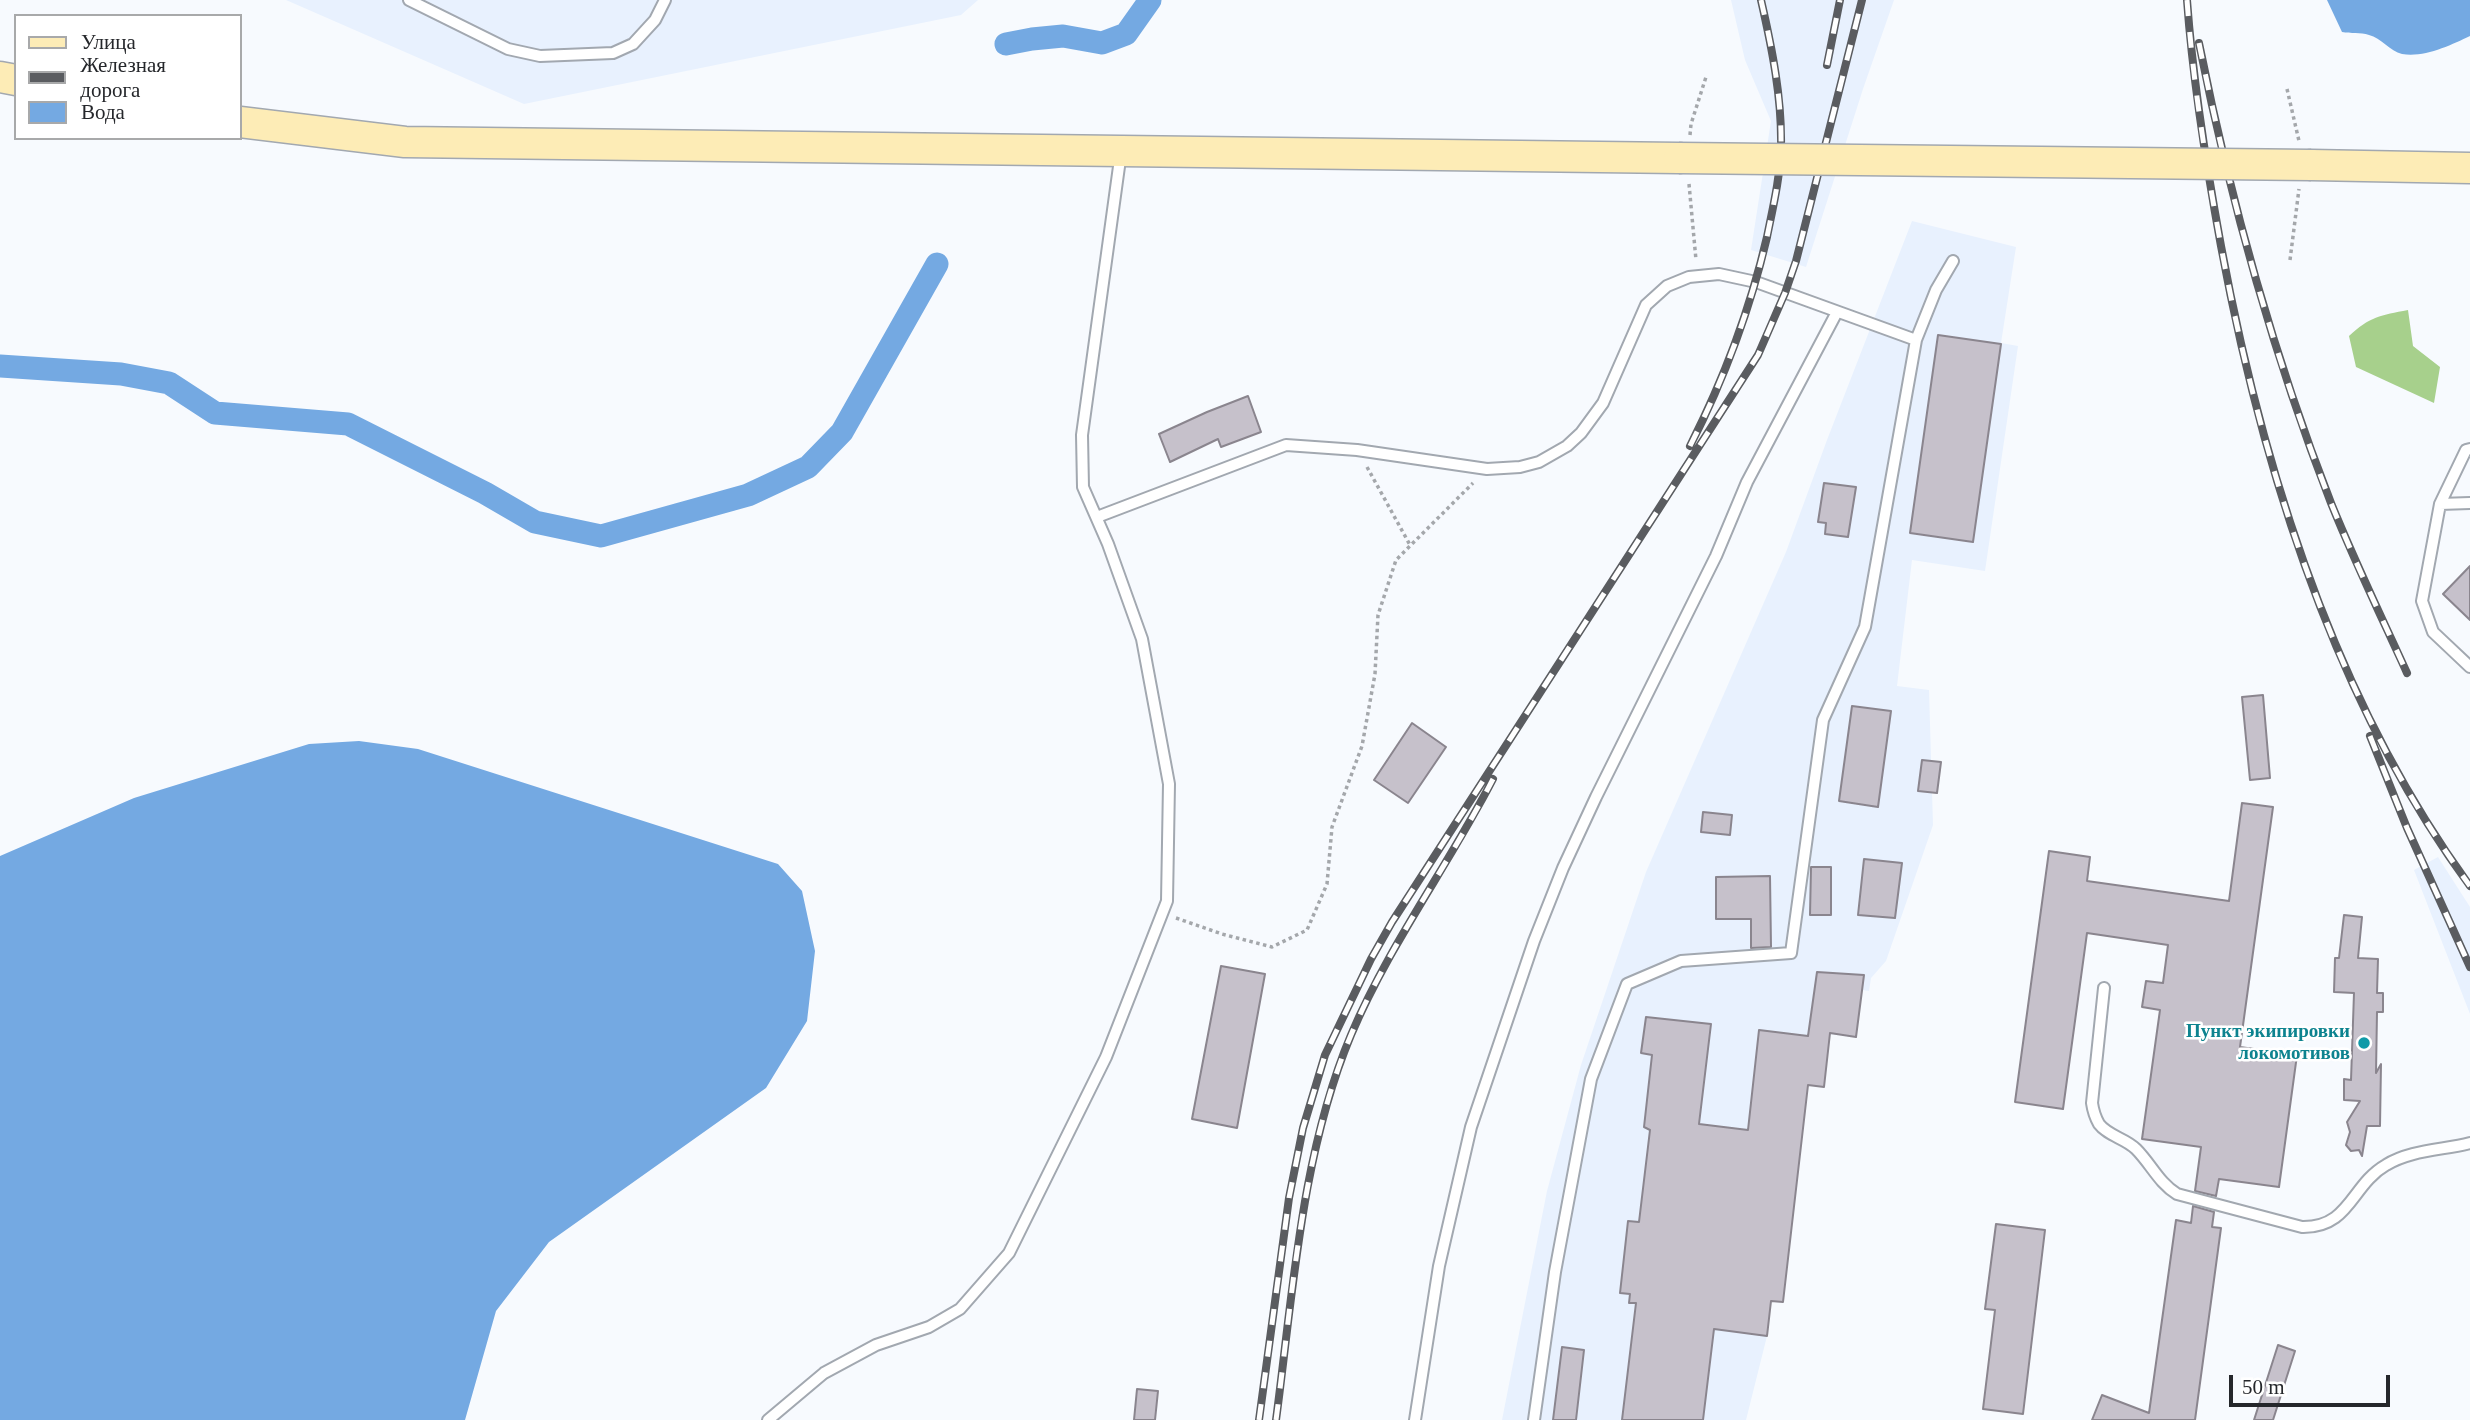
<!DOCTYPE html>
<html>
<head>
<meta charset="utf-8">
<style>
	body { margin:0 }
	#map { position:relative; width:2470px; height:1420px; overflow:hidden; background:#f7fafe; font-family:Georgia,serif }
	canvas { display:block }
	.legend { position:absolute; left:14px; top:14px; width:228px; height:126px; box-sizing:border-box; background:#fff; border:2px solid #a8a9aa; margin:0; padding:9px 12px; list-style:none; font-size:21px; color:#25272b }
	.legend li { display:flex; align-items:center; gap:14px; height:35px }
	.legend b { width:35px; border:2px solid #a8a9aa }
	.scale { position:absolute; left:2229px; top:1375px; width:161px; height:32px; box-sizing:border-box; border:4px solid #25272b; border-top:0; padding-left:9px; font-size:21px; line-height:24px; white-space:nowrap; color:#25272b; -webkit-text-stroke:5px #fff; paint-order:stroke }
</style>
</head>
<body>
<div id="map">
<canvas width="2470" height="1420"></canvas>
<ul class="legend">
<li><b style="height:9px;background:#fdecb6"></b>Улица</li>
<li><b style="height:9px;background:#5a5c60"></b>Железная дорога</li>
<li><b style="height:19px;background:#74a9e2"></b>Вода</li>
</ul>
<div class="scale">50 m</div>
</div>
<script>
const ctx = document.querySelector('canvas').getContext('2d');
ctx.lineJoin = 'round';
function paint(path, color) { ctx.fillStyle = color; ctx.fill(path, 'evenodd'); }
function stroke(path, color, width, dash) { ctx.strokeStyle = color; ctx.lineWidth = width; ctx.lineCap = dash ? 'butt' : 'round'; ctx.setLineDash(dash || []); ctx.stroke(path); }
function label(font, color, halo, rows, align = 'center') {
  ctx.font = font + ' Georgia,serif'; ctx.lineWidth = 5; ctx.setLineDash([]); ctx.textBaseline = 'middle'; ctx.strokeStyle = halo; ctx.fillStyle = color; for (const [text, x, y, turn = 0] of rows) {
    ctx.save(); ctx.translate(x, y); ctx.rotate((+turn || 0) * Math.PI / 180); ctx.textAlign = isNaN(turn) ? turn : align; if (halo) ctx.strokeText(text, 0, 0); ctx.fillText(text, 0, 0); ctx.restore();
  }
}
paint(new Path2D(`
	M286,0h692l-17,15 -437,89z
	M1731,0h163l-31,89 -57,178 -55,-17 20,-129 -26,-61z
	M1912,221l104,26 -15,96 17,3 -33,225 -73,-11 -15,126 32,4 4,135 -47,136 -15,17 -2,13 -7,-1 -6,47 -27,-3 -5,53 -16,-2 -25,217 -12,-1 -4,35 -21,84h-244l45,-229 34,-126 65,-193 140,-320 41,-112z
	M2438,857l32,50v107l-56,-144z`), '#e8f1fe');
paint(new Path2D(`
	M2408,310l5,36 27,21 -6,36 -78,-36 -7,-31c20,-19 32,-21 59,-26z`), '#a7d08c');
paint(new Path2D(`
	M2327,0h143v36c-19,9 -46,22 -68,18 -12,-3 -21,-16 -33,-19 -9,-3 -18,-1 -27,-3z
	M359,741l59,8 360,115 24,27 13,60 -8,70 -41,67 -217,154 -53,69 -31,109h-465v-564l134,-58 175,-54z`), '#74a9e2');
stroke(new Path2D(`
	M1006,44l26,-5 31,-3 39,7 24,-9 24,-34
	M0,366l121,8 48,9 46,30 133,11 137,69 50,29 66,14 147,-41 60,-28 34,-35 95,-168`), '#74a9e2', 23);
const building = new Path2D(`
	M1938,335l63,9 -28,198 -63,-9z
	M1248,396l13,36 -40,15 -3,-8 -48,23 -11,-28 48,-22z
	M1824,483l32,4 -8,50 -23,-3 1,-11 -8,-1z
	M2470,566v54l-27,-26z
	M2263,695l7,83 -20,2 -8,-83z
	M1852,706l39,5 -13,96 -39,-6z
	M1412,723l34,24 -38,56 -34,-23z
	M1922,760l19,2 -4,31 -19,-2z
	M2242,803l31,4 -33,240 57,8 -18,132 -60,-8 -3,17 -21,-5 6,-44 -59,-8 18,-129 -18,-3 4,-26 17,2 5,-38 -81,-12 -24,176 -48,-7 34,-251 41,6 -3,24 142,20z
	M1703,812l29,3 -2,20 -29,-3z
	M1864,859l38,4 -7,55 -37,-3z
	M1811,867h20v48h-21z
	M1770,876l1,71 -20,1v-29h-35v-42z
	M2344,915l18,2 -4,41 20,1 -1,34h6v19h-6l-1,61 5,-9 -1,62h-13l-5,30 -3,-6 -8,1 -5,-6 4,-13 -3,-10 13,-21 -16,-1v-21l7,1 3,-87 -20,-1 1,-34h4z
	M1221,966l44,8 -28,154 -45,-9z
	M1817,972l47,3 -8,62 -26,-4 -6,54 -16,-2 -25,217 -12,-1 -4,35 -53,-7 -11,91h-81l14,-117h-7l1,-9 -10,-1 8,-72 11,1 11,-92 -6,-3 8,-72 -11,-2 5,-36 65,7 -12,100 49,6 11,-100 49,6z
	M2193,1206l21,6 -2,15 9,1 -26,192h-103l10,-25 47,18 27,-193 15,3z
	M1996,1224l49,6 -22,184 -40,-5 12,-99 -10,-1z
	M2278,1345l17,6 -22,69h-19z
	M1562,1347l22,3 -8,70h-23z
	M1137,1389l21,2 -3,29h-21z`);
paint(building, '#c6c1cb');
stroke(building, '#8a858e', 2);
const lane = new Path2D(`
	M409,0l99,49 32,7 73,-3 20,-9 22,-24 10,-20
	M2470,449l-4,1 -26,54 -18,97 11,31 37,35
	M2440,504l30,-1
	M1097,517l189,-72 71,5 130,19 33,-2 19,-5 28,-16 14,-13 22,-30 43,-98 21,-19 22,-9 30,-3 37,8 160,58
	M2104,988l-12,115c1,7 3,14 7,21 9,12 26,14 37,25 15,15 23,34 41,45l125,33c48,1 49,-42 84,-62 24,-15 57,-15 84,-22
	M768,1420l56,-47 52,-28 53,-18 31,-18 49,-56 97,-196 61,-156 2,-117 -27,-145 -34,-95 -25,-57 -1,-52 39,-283
	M1415,1420l24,-154 32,-139 63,-186 29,-73 33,-71 120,-241 31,-74 90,-170
	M1534,1420l21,-148 36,-193 36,-95 54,-23 110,-8 32,-233 42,-93 51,-287 20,-50 17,-29`);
const secondary = new Path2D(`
	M0,77l16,3
	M240,122l165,20 1274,16
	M2311,165l159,3`);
stroke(lane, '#a2a8b0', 14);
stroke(secondary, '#a2a8b0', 33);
stroke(new Path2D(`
	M2287,89l12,52
	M1690,135l1,-11 15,-47
	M1689,184l7,76
	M2290,260l9,-71
	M1367,467l43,78
	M1176,918l46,16 50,13 35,-17 20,-46 5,-57 30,-81 13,-72 3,-59 18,-55 77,-77`), '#a4a7ab', 3.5, [3.5, 3.5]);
stroke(lane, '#fff', 10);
stroke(secondary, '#fdecb6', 30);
const rail = new Path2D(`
	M2187,0c6,83 19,164 34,246 41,222 114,456 249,640
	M2199,43c31,156 74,311 132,460 23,57 50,113 76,170
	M1827,65l13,-65
	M1690,446c34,-67 60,-136 77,-209 6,-30 13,-59 14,-90 1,-49 -9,-99 -20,-147
	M2370,736l37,92 63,139
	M1259,1420l30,-222 14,-70 22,-73 46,-96 21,-37 366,-567 27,-62 11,-32 66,-261
	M1276,1420c17,-127 25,-266 75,-385 38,-90 97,-169 142,-256`);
stroke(rail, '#5a5c60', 8);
stroke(rail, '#fff', 5, [16]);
const secondaryBridge = new Path2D(`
	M1679,158l632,7`);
stroke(secondaryBridge, '#a2a8b0', 33, []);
stroke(secondaryBridge, '#fdecb6', 30);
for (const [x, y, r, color] of [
	[2364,1043,7,"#0f9aa8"]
]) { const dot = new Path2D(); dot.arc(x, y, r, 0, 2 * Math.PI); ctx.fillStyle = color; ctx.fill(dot); stroke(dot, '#fff', 2.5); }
label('bold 19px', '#0d838f', '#fff', [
	["Пункт экипировки",2350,1032],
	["локомотивов",2350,1054]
], 'right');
</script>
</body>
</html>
